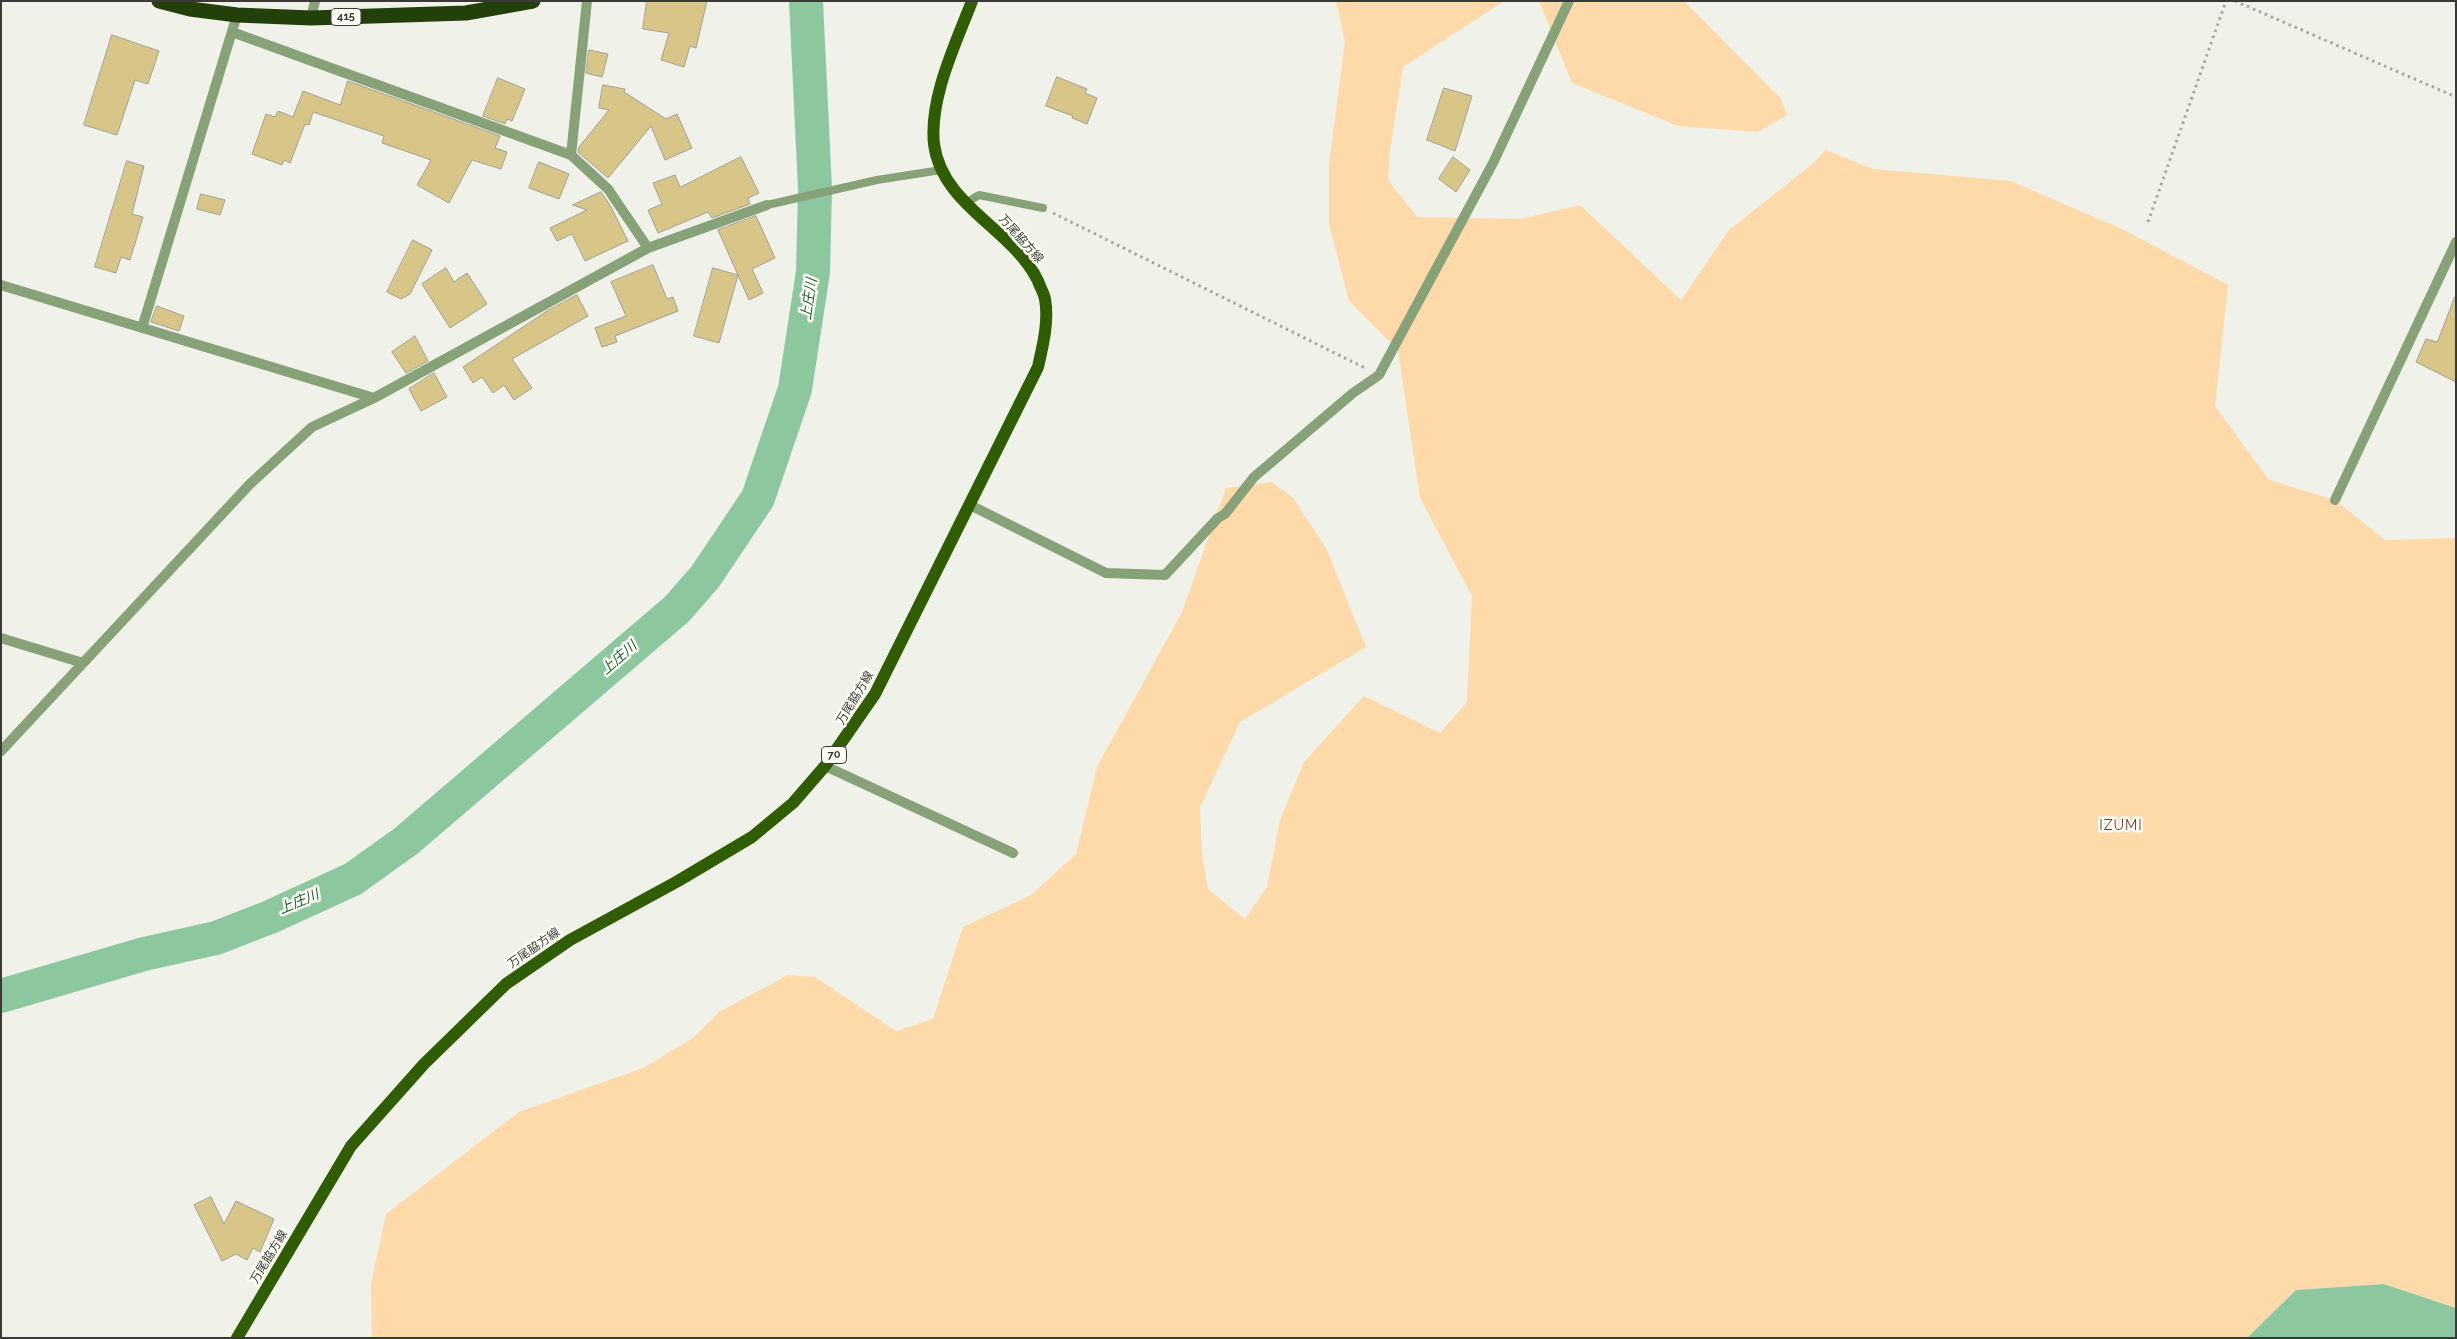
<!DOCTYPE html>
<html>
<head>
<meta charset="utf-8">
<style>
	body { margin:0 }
	#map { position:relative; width:2457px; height:1339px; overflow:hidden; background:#f0f1e8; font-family:Raleway,sans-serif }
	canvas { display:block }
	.frame { position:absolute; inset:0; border:2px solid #393a36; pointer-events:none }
</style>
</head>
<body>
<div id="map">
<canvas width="2457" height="1339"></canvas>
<div class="frame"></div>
</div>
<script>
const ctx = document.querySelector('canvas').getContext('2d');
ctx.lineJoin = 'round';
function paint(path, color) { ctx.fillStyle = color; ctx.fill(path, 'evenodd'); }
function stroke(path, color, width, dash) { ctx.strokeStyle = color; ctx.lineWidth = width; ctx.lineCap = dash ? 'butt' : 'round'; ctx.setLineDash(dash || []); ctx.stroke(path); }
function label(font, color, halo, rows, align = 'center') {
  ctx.font = font + ' Raleway,"Noto Sans JP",sans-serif'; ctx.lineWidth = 5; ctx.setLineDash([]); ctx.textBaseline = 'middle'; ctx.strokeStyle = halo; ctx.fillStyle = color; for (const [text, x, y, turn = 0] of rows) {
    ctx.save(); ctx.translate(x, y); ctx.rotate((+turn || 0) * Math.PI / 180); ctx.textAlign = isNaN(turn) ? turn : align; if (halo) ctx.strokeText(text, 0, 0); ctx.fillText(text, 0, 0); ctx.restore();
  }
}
paint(new Path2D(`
	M1336,1h168l-101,66 -13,83 -2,30 29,37 103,2 60,-14 101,95 48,-70 81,-64 16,-16 47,19 138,12 113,49 104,55 -13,121 54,74 66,20 50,40 71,-2v770l-72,-24 -88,6 -49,48h-1875l-1,-55 15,-69 133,-102 124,-44 50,-30 26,-26 69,-37 27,2 81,54 37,-12 30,-92 68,-32 45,-41 21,-87 85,-155 44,-124 46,-6 21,16 33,50 40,99 -126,75 -40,85 2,47 6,35 37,30 22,-32 13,-67 24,-58 60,-66 76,37 27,-31 5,-106 -52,-98 -22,-148 -49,-49 -20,-77v-60l16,-123z
	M1539,1h145l97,98 6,16 -29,17 -80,-6 -106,-43z`), '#fedaaa');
paint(new Path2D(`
	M2384,1284l72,24v30h-209l49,-48z`), '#8cc79f');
stroke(new Path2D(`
	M1,996l143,-42 72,-16 54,-21 83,-38 53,-38 271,-232 28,-32 53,-79 37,-109 18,-117 2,-83 -9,-188`), '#8cc79f', 34);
const building = new Path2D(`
	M647,1h60l-11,47 -6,-2 -6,21 -23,-7 8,-27 -26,-4z
	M112,35l47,16 -11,33 -13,-4 -18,55 -33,-10z
	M589,50l19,4 -6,23 -16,-4z
	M1057,77l30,12 -2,4 12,5 -10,26 -15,-6 1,-2 -27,-10z
	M498,78l27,11 -13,32 -5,-2 -2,5 -22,-8z
	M348,81l152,55 -5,12 12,4 -6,17 -29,-9 -23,43 -32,-18 14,-25 -49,-17 2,-7 -71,-24 -4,13 -4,-1 -15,39 -6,-3 -2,5 -30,-11 14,-40 9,3 3,-6 15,6 10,-26 37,14z
	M603,85l22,4 -1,3 42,27 11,-5 15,34 -27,12 -14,-34 -43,52 -30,-26 1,-5 30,-37 -10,-2z
	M1444,88l28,8 -17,55 -28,-11z
	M741,157l18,36 -11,5 2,6 -38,14 -4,-6 -50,21 -10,-23 14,-6 -9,-21 22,-8 5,12z
	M1453,157l17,13 -14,22 -17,-13z
	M127,161l17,5 -12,48 11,3 -13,43 -9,-3 -5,16 -21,-6z
	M539,162l30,12 -10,25 -30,-11z
	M601,192l9,13 18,36 -43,20 -13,-27 -15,7 -7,-13 37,-18 -14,-5z
	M201,194l24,6 -5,15 -23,-6z
	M756,216l19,42 -23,11 11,24 -14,7 -31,-70z
	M413,240l19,10 -22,44 -9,5 -14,-7z
	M653,265l14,34 6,-2 5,14 -63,25 2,6 -15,5 -7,-19 31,-12 -15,-34z
	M446,268l8,14 13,-9 20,31 -37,24 -28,-44z
	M713,268l25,7 -19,68 -25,-7z
	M577,295l11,21 -76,43 20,29 -18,12 -10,-15 -11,8 -11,-16 -9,6 -10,-16 84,-56z
	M2455,297h1v85l-40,-20 10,-23 11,3z
	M157,306l27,10 -5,15 -28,-9z
	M415,336l13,25 -22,12 -14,-21z
	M434,373l13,24 -26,14 -12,-22z
	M211,1197l13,27 12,-23 38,18 -14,33 -7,-4 -6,12 -11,-6 -14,7 -28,-56z`);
paint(building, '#d7c687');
stroke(building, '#a29f97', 1);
stroke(new Path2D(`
	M2235,1l221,96
	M1053,213l312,155
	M2148,222l78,-221`), '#a6a7a0', 3, [2.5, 4]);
stroke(new Path2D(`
	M966,203l13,-8 64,13
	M767,205l110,-25 64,-10`), '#87a178', 8);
stroke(new Path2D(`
	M311,18l4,-17
	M232,32l339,123 37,34 40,59
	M571,155l16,-154
	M1,285l373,113
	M142,328l95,-313
	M2335,500l121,-258
	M970,505l136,68 59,2 53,-57 7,-4 29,-37 99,-84 26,-18 114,-212 76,-162
	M1,638l82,25
	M1,751l249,-267 62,-57 62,-29 274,-150 119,-43
	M825,766l188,87`), '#87a178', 10);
stroke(new Path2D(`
	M237,1338l114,-192 73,-82 82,-80 64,-44 108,-59 74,-44 41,-34 32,-37 50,-72 163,-327c5,-22 11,-46 7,-68 -1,-6 -5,-12 -7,-18 -25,-52 -96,-75 -104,-137 -5,-46 22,-101 38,-143`), '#305d04', 12);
stroke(new Path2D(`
	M159,1l31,8 47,6 74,3 155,-5 67,-12`), '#23400b', 15);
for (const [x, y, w] of [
	[346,17,30],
	[834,755,25]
]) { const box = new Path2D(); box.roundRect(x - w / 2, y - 8.5, w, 17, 4); ctx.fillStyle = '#fdfff5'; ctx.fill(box); stroke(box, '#393a36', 1); }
label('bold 11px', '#393a36', null, [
	["415",346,17],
	["70",834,755]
]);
label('12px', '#393a36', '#fdfff5', [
	["万尾脇方線",1021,239,48],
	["万尾脇方線",855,698,-59],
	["万尾脇方線",534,948,-35],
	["万尾脇方線",269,1257,-59]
]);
label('italic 14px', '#1c5e38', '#fdfff5', [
	["上庄川",809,299,-82],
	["上庄川",619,658,-41],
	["上庄川",299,902,-23]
]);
ctx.letterSpacing = '1px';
label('14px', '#7e363f', '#fdfff5', [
	["IZUMI",2121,826]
]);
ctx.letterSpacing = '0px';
</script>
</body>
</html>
